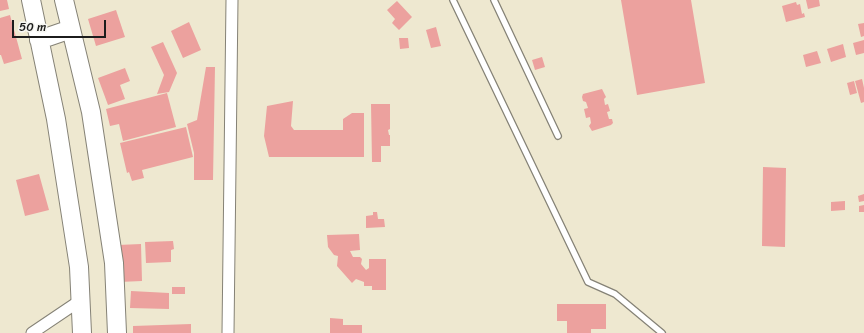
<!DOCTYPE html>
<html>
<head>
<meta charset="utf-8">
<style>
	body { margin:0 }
	#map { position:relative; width:864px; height:333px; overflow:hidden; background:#eee8d0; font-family:Sriracha,sans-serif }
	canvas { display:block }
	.scale { position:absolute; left:12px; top:20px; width:94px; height:18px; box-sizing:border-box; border:2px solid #1c1c1c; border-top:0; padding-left:5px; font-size:12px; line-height:14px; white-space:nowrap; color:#1c1c1c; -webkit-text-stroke:3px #f6f6f2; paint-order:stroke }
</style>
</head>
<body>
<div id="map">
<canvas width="864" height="333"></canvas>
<div class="scale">50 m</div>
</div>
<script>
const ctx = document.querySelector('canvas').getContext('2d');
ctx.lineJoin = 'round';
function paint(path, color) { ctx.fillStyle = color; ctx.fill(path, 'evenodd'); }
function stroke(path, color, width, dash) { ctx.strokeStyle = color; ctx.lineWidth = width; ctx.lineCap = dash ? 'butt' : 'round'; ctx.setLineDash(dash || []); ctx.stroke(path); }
paint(new Path2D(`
	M0,0h7l2,9 -9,2z
	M621,0h70l14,83 -68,12z
	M806,0h13l1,6 -12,3z
	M397,1l15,16 -13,13 -7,-7 3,-4 -8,-9z
	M796,2l1,3 3,-1 2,10 2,-1 1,4 -19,5 -4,-16z
	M116,10l9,27 -29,9 -8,-27z
	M10,15l12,44 -18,5 -3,-9h-1v-37z
	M189,22l12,28 -18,8 -12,-27z
	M864,23v13l-3,1 -3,-13z
	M436,27l5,19 -10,2 -5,-18z
	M399,38h9l1,10 -9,1z
	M864,40v13l-8,2 -3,-12z
	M163,42l14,31 -8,19 -12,2 7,-19 -13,-28z
	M843,44l3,13 -15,5 -4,-13z
	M817,51l4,12 -15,4 -3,-12z
	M542,57l3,10 -10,3 -3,-10z
	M206,67h9l-2,113h-19v-27l-7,-29 10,-4z
	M125,68l5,13 -10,4 5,14 -17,6 -10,-27z
	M862,79l2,9v14l-3,1 -6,-22z
	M854,81l3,12 -7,2 -3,-12z
	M602,89l4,8 -2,2 1,6 3,-1 2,7 -3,1 2,7h3l1,4 -2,2 -19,6 -3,-5 2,-3 -1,-6 -4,1 -2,-9 4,-1 -2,-6 -3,-1 -1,-4 1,-3z
	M167,93l9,34 -53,14 -4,-17 -9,2 -4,-17z
	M293,101l-2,25 3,4h49v-11l9,-6h12v44h-95l-5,-21 3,-30z
	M371,104h19v25l-2,1 1,5h1v11h-9v16h-9z
	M186,127l7,30 -51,13 2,8 -12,3 -3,-9 -2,1 -7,-30z
	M763,167l23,1 -1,79 -23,-1z
	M39,174l10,36 -24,6 -9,-36z
	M864,194v7l-5,1 -1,-6z
	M845,201v9l-14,1v-9z
	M864,205v7h-5v-6z
	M373,212h4l1,7h6l1,8 -19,1v-12l7,-1z
	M359,234l1,16 -10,1 3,6h7l2,2 -1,5 5,6 3,-2v-9h17v31h-14v-4h-8v-4l-8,-3 -4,4 -15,-17 1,-10 -4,-1 -6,-8 -1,-12z
	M173,241l1,8 -3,1v12l-25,1 -1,-21z
	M141,244l1,37 -23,1 -1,-37z
	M172,287h13v7h-13z
	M131,291l38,2v16l-39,-1z
	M557,304h49v25h-15v4h-24v-12h-10z
	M330,318l13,1v6h19v8h-32z
	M191,324v9h-58v-7z`), '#eca19e');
const lane = new Path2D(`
	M453,0l135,282 27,12 47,39
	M494,0l64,136`);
const street = new Path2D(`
	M32,333l49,-33
	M228,333l4,-333`);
const primary = new Path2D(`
	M31,0l25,119 23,148 3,66
	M64,0l27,112 23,151 3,70
	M39,40l32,-11`);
stroke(lane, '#858276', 8);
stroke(street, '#858276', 13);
stroke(primary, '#858276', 20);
stroke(lane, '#fff', 5.5);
stroke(street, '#fff', 11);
stroke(primary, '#fff', 18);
</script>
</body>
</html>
